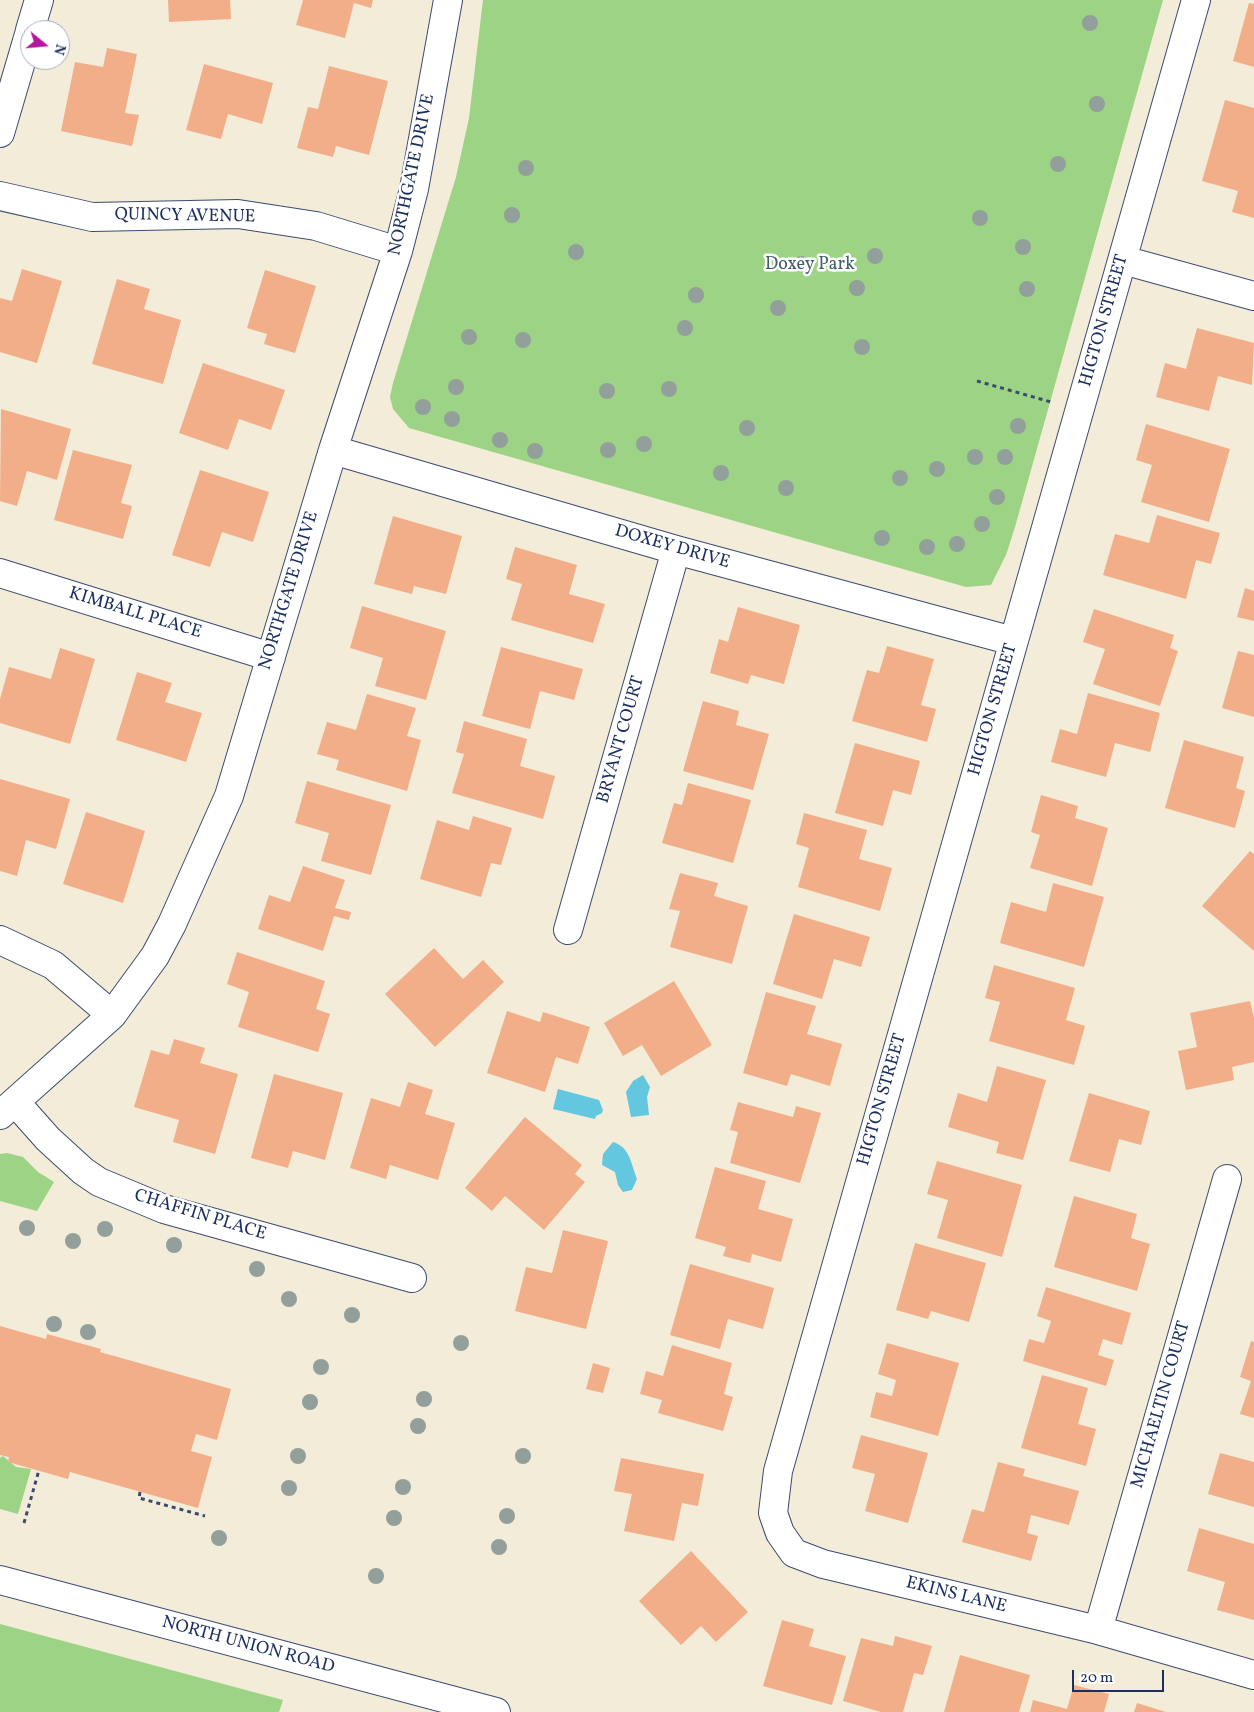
<!DOCTYPE html>
<html>
<head>
<meta charset="utf-8">
<style>
	body { margin:0 }
	#map { position:relative; width:1254px; height:1712px; overflow:hidden; background:#f3ecd8; font-family:Vollkorn,serif }
	canvas { display:block }
	.north { position:absolute; left:20px; top:20px; width:50px; height:50px; box-sizing:border-box; background:#fff; border:1px solid #a4acbf; border-radius:50%; rotate:107deg; font-size:14px; font-weight:700; line-height:20px; text-align:center; color:#1b2f5e }
	.north::after { content:''; display:block; margin:auto; width:18px; height:22px; background:#b5179e; clip-path:polygon(50% 0,100% 100%,50% 72%,0 100%) }
	.scale { position:absolute; left:1072px; top:1670px; width:92px; height:22px; box-sizing:border-box; border:2px solid #1b2f5e; border-top:0; padding-left:6px; font-size:15px; line-height:18px; white-space:nowrap; color:#1b2f5e; -webkit-text-stroke:4px #fff; paint-order:stroke }
</style>
</head>
<body>
<div id="map">
<canvas width="1254" height="1712"></canvas>
<div class="north">N</div>
<div class="scale">20 m</div>
</div>
<script>
const ctx = document.querySelector('canvas').getContext('2d');
ctx.lineJoin = 'round';
function paint(path, color) { ctx.fillStyle = color; ctx.fill(path, 'evenodd'); }
function stroke(path, color, width, dash) { ctx.strokeStyle = color; ctx.lineWidth = width; ctx.lineCap = dash ? 'butt' : 'round'; ctx.setLineDash(dash || []); ctx.stroke(path); }
function label(font, color, halo, rows, align = 'center') {
  ctx.font = font + ' Vollkorn,serif'; ctx.lineWidth = 5; ctx.setLineDash([]); ctx.textBaseline = 'middle'; ctx.strokeStyle = halo; ctx.fillStyle = color; for (const [text, x, y, turn = 0] of rows) {
    ctx.save(); ctx.translate(x, y); ctx.rotate((+turn || 0) * Math.PI / 180); ctx.textAlign = isNaN(turn) ? turn : align; if (halo) ctx.strokeText(text, 0, 0); ctx.fillText(text, 0, 0); ctx.restore();
  }
}
paint(new Path2D(`
	M483,0h680l-148,527 -9,28 -15,30 -25,2 -557,-159 -16,-19 -3,-12 3,-14 63,-206 13,-59z
	M7,1153l16,4 15,15 16,10 -17,29 -37,-10v-47z
	M3,1456l13,11 15,2 -13,45 -18,-5v-51z
	M0,1624l283,76 -4,12h-279z`), '#9cd384');
paint(new Path2D(`
	M643,1075l7,12 -3,10 2,18 -18,2 -5,-25 7,-11z
	M558,1089l41,11 4,10 -1,3 -6,3 -1,3 -42,-10z
	M613,1142c17,5 18,22 24,37l-5,11 -9,2 -5,-7 -3,-13 -13,-7 1,-11z`), '#62c7df');
paint(new Path2D(`
	M168,0h62l1,19 -62,3z
	M303,0h70l-2,8 -17,-5 -9,35 -49,-13z
	M1249,3l5,1v63l-21,-6z
	M107,48l30,6 -12,59 14,2 -7,31 -71,-15 14,-69 28,5z
	M204,64l69,19 -11,41 -34,-10 -7,25 -35,-9z
	M329,66l59,15 -19,74 -33,-9 -3,11 -36,-9 11,-41 10,2z
	M1225,100l29,8v110l-22,-6 6,-21 -36,-10z
	M22,269l40,12 -25,82 -37,-11v-54l12,3z
	M265,270l51,16 -21,67 -31,-9 3,-10 -20,-6z
	M117,279l33,10 -6,20 37,11 -18,64 -71,-20z
	M1197,328l57,15 -2,42 -34,-9 -9,35 -53,-14 9,-34 21,6z
	M203,363l82,27 -14,40 -32,-11 -11,31 -49,-17z
	M1,409l70,20 -14,51 -30,-9 -10,35 -17,-5z
	M1146,424l84,25 -21,73 -68,-20 11,-37 -16,-5z
	M73,450l59,15 -11,38 11,3 -9,33 -69,-19z
	M200,470l69,22 -16,50 -31,-10 -12,35 -38,-12z
	M1157,515l63,18 -9,31 -15,-4 -10,39 -83,-24 12,-41 34,9z
	M393,516l69,20 -16,58 -32,-8 -2,8 -38,-10z
	M515,547l62,18 -8,29 36,10 -12,39 -82,-23 11,-36 -16,-5z
	M1245,588l9,3v30l-17,-4z
	M362,606l84,25 -20,69 -51,-14 8,-28 -33,-10z
	M738,607l62,18 -16,59 -33,-9 -3,9 -38,-11 9,-34 9,3z
	M1094,609l80,26 -4,13 8,3 -18,55 -67,-22 12,-35 -22,-7z
	M887,646l47,13 -13,46 15,4 -9,33 -75,-21 15,-51 12,3z
	M501,647l82,22 -9,31 -34,-9 -10,38 -48,-13z
	M60,648l35,11 -25,85 -70,-21v-24l9,-32 42,12z
	M1238,651l16,4v62l-32,-9z
	M137,672l35,11 -7,19 37,11 -16,49 -70,-22z
	M1088,693l72,20 -10,39 -35,-9 -9,34 -55,-15 9,-33 17,5z
	M367,694l49,14 -9,28 14,4 -14,51 -71,-21 3,-10 -22,-6 10,-32 29,8z
	M703,701l36,10 -3,14 33,9 -16,56 -70,-19z
	M464,721l63,18 -7,27 35,10 -12,43 -91,-26 12,-39 -8,-2z
	M1184,740l60,17 -8,31 9,3 -10,37 -70,-20z
	M855,743l65,18 -9,34 -18,-5 -10,36 -48,-13z
	M0,779l70,20 -14,50 -30,-9 -9,36 -17,-5z
	M307,781l84,24 -20,70 -50,-14 8,-28 -34,-10z
	M688,783l63,17 -18,63 -71,-20 12,-40 8,2z
	M1041,795l37,11 -3,12 33,10 -16,58 -62,-18 10,-33 -9,-3z
	M86,812l59,19 -22,72 -60,-19z
	M804,813l63,17 -8,29 33,9 -12,43 -82,-24 11,-39 -13,-4z
	M473,816l39,12 -11,37 -10,-2 -10,34 -61,-18 17,-59 32,10z
	M1250,851l4,3v97l-52,-45z
	M303,866l42,14 -10,28 16,4 -2,8 -15,-4 -11,35 -65,-22 11,-34 21,7z
	M680,873l38,10 -4,13 34,10 -16,58 -62,-17 10,-36 -11,-2z
	M1053,883l51,14 -20,70 -84,-24 11,-41 35,10z
	M794,914l76,23 -9,30 -27,-8 -12,40 -49,-15z
	M434,948l29,31 20,-19 21,22 -69,65 -50,-53z
	M237,952l88,29 -9,28 14,5 -12,38 -80,-25 11,-35 -22,-8z
	M994,965l81,23 -9,32 19,6 -11,39 -85,-24 11,-39 -15,-4z
	M674,981l38,64 -51,31 -19,-31 -19,11 -19,-33z
	M766,992l50,14 -9,28 35,10 -12,42 -39,-12 -4,12 -44,-13z
	M1250,1001l4,17v44l-22,5 2,13 -48,10 -8,-39 19,-4 -7,-34z
	M507,1011l33,11 3,-10 47,15 -12,37 -22,-7 -11,35 -58,-19z
	M174,1039l31,9 -5,15 38,11 -23,80 -42,-12 6,-22 -45,-13 17,-57 18,5z
	M997,1066l49,14 -23,80 -27,-7 3,-11 -51,-15 10,-34 29,9z
	M274,1074l69,19 -18,67 -32,-9 -5,17 -37,-10z
	M408,1082l25,8 -8,24 30,9 -17,57 -48,-15 -4,14 -36,-11 21,-70 29,9z
	M1089,1093l61,18 -9,34 -22,-6 -9,33 -41,-11z
	M738,1102l55,15 3,-11 25,7 -21,70 -70,-20 8,-31 -8,-2z
	M525,1117l57,48 -7,9 10,8 -41,48 -39,-34 -13,15 -27,-23z
	M937,1161l85,24 -20,72 -65,-19 11,-38 -21,-6z
	M715,1167l51,14 -8,28 35,10 -12,43 -29,-8 -2,9 -27,-7 3,-9 -31,-9z
	M1074,1196l63,18 -6,24 19,6 -13,47 -83,-24z
	M563,1230l45,11 -22,88 -71,-18 11,-44 26,6z
	M915,1243l71,20 -17,59 -38,-11 -3,8 -32,-9z
	M690,1264l84,24 -11,41 -35,-10 -8,30 -50,-14z
	M1046,1287l85,26 -9,32 -19,-6 -5,16 16,5 -8,26 -83,-25 6,-22 15,4 7,-22 -14,-5z
	M0,1326l46,13 1,-5 54,15 -1,3 131,37 -14,51 -21,-6 -5,17 21,6 -14,51 -128,-36 -2,7 -60,-17 1,-5 -9,-2z
	M1251,1341l3,1v76l-14,-4 11,-33 -11,-4z
	M887,1343l72,20 -21,73 -68,-19 6,-25 16,4 4,-16 -18,-6z
	M672,1345l60,18 -8,31 9,3 -10,34 -65,-18 4,-13 -22,-6 6,-23 17,5z
	M593,1363l17,5 -7,25 -17,-4z
	M1042,1375l46,13 -10,36 18,5 -10,37 -65,-18z
	M861,1435l67,18 -20,70 -43,-12 10,-37 -23,-6z
	M1220,1453l34,9v45l-46,-13z
	M621,1458l83,16 -6,32 -16,-3 -8,38 -50,-10 8,-37 -18,-3z
	M998,1462l27,7 -2,7 56,15 -10,34 -38,-10 -4,18 11,3 -7,25 -69,-19 10,-33 12,3z
	M1199,1528l55,16v76l-37,-10 8,-28 -38,-11z
	M691,1551l57,61 -32,30 -15,-16 -20,19 -42,-44z
	M782,1620l32,9 -5,17 37,10 -14,49 -69,-19z
	M895,1636l37,10 -9,29 -9,-2 -11,39h-22l-38,-11 18,-63 32,8z
	M960,1655l70,20 -11,37h-75z
	M1074,1685l35,9 -5,18h-74l3,-12 34,9z
	M1137,1703l29,9h-32z`), '#f2ae88');
const minor = new Path2D(`
	M1196,0l-418,1471 -5,42 7,20 14,20 29,11 275,66 156,45
	M30,30l9,-30
	M0,133l30,-102
	M0,196l92,21 146,-3 78,12 82,25
	M1123,260l131,36
	M333,450l343,100 337,91
	M0,573l271,84
	M568,930l108,-380
	M0,940l53,25 59,50
	M16,1103l32,36 35,32 16,11 65,27 248,69
	M0,1115l112,-100 43,-59 17,-32 57,-128 104,-346 65,-199 16,-62 34,-189
	M0,1580l496,132
	M1098,1630l129,-451`);
stroke(minor, '#3b4b70', 30);
stroke(new Path2D(`
	M977,381l74,21
	M140,1492l-1,6 66,18
	M24,1523l15,-53`), '#3b4b70', 3, [4, 4]);
stroke(minor, '#fff', 28);
ctx.fillStyle = '#929f9b';
for (const [x, y] of [
	[1090,23],
	[1097,104],
	[1058,164],
	[526,168],
	[512,215],
	[980,218],
	[1023,247],
	[576,252],
	[875,256],
	[801,264],
	[857,288],
	[1027,289],
	[696,295],
	[778,308],
	[685,328],
	[469,337],
	[523,340],
	[862,347],
	[456,387],
	[669,389],
	[607,391],
	[423,407],
	[452,419],
	[1018,426],
	[747,428],
	[500,440],
	[644,444],
	[608,450],
	[535,451],
	[975,457],
	[1005,457],
	[937,469],
	[721,473],
	[900,478],
	[786,488],
	[997,497],
	[982,524],
	[882,538],
	[957,544],
	[927,547],
	[27,1228],
	[105,1229],
	[73,1241],
	[174,1245],
	[257,1269],
	[289,1299],
	[352,1315],
	[54,1324],
	[88,1332],
	[461,1343],
	[321,1367],
	[424,1399],
	[310,1402],
	[418,1426],
	[298,1456],
	[523,1456],
	[403,1487],
	[289,1488],
	[507,1516],
	[394,1518],
	[219,1538],
	[499,1547],
	[376,1576]
]) { ctx.beginPath(); ctx.arc(x, y, 8, 0, 2 * Math.PI); ctx.fill(); }
label('18px', '#1b2f5e', '#fff', [
	["NORTHGATE DRIVE",413,175,-78],
	["QUINCY AVENUE",185,217,1],
	["HIGTON STREET",1105,321,-74],
	["DOXEY DRIVE",672,548,16],
	["NORTHGATE DRIVE",290,591,-73],
	["KIMBALL PLACE",135,614,17],
	["HIGTON STREET",994,710,-74],
	["BRYANT COURT",622,740,-74],
	["HIGTON STREET",883,1100,-74],
	["CHAFFIN PLACE",200,1216,17],
	["MICHAELTIN COURT",1162,1405,-74],
	["EKINS LANE",956,1596,14],
	["NORTH UNION ROAD",248,1646,15]
]);
label('18px', '#426069', '#fff', [
	["Doxey Park",810,266]
]);
</script>
</body>
</html>
